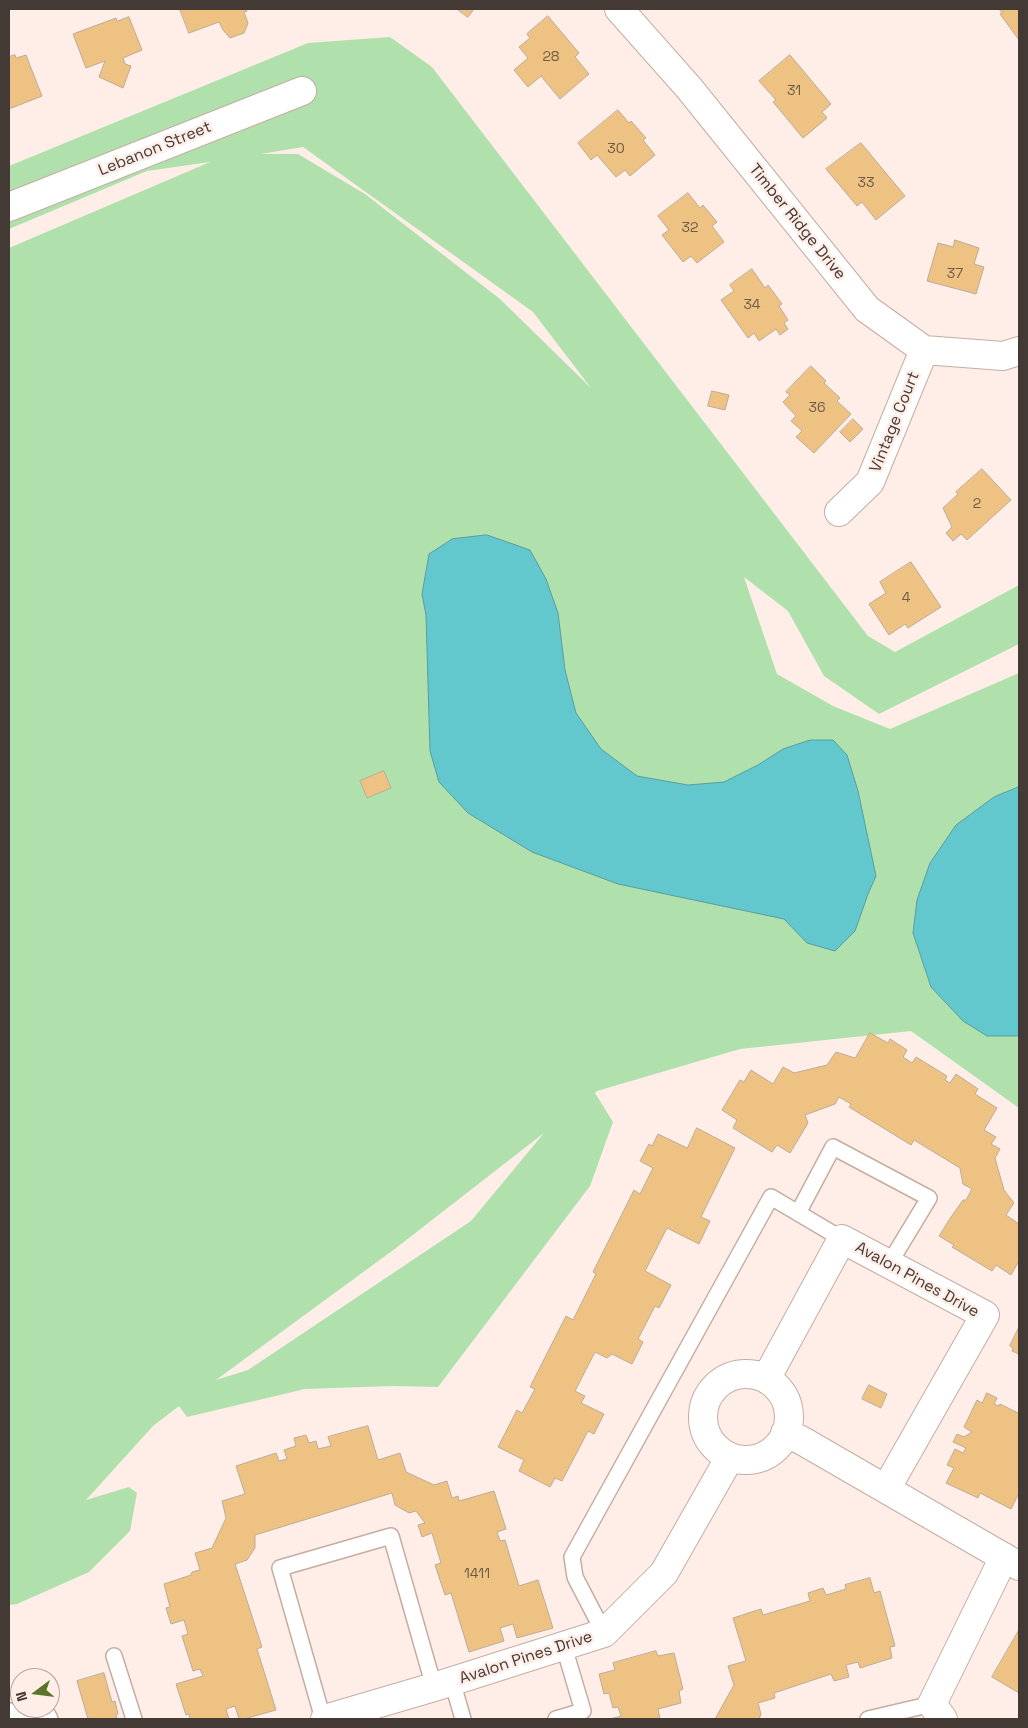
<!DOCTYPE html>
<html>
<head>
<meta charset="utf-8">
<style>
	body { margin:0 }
	#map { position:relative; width:1028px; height:1728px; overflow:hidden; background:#feeee7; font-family:"Space Grotesk",sans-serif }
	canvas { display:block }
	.frame { position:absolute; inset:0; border:10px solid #433935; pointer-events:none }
	.north { position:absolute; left:10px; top:1668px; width:50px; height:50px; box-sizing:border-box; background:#feeee7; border:1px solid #b3a6a0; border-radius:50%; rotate:255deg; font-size:14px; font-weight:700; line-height:20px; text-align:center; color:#433935 }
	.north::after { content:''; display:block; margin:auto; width:18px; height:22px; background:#5a7428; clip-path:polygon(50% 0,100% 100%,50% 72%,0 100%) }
</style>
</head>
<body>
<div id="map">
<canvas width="1028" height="1728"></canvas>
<div class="frame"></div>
<div class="north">N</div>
</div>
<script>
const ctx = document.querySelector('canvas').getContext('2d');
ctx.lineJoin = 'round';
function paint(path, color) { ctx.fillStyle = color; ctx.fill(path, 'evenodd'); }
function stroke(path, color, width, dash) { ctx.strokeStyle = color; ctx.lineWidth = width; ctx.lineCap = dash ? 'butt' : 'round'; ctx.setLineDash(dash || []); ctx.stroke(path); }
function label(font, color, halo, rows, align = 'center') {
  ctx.font = font + ' "Space Grotesk",sans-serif'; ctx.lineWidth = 5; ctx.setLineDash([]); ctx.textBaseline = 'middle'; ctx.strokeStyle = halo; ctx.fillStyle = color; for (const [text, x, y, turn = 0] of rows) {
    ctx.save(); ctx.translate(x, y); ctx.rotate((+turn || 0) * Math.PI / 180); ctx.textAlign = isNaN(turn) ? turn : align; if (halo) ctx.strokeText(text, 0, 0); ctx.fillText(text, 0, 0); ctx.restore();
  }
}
paint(new Path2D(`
	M390,37l42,30 436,569 27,16 124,-67v59l-140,70 -55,-38 -36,-65 -44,-34 33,97 56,32 57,23 129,-56v435l-108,-77 -171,18 -143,42 -2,2 18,29 -23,64 -152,201 -45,-1 -88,3 -118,28 -8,-11 -26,20 -67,74 43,-13 8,6 -7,38 -41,41 -72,32 -8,1v-1357l201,-86 -63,9 -138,58v-63l299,-123zM303,147l230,165 58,76 -91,-89 -135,-105 -67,-40h-37zM544,1133l-73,88 -223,149 -32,10 180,-132z`), '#b0e1ac');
const water = new Path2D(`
	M487,535l43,15 16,29 12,34 7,57 11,43 25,36 36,27 51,9 36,-3 34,-17 25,-16 27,-9h23l14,15 11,36 18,85 -8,18 -13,37 -20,20 -28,-8 -23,-24 -166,-35 -86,-32 -64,-39 -29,-31 -9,-31 -4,-136 -4,-21 7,-40 23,-15z
	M1019,787v248l-2,1h-30l-24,-15 -32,-34 -18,-54 4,-33 13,-37 26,-38 38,-28z`);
paint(water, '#63c8cd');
stroke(water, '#599d9f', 1);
const building = new Path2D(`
	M180,9h66l1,2 -3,1 4,11 -4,10 -14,5 -7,-8 -4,-8 -30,11z
	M457,9h17l-6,8z
	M999,9h20v31l-19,-26 2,-1z
	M548,16l31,37 -4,4 14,17 -29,25 -19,-23 -13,11 -14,-17 14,-12 -9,-11 11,-9 -3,-4z
	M129,17l13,33 -19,8 2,6 6,2 -8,22 -24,-11 6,-16 -19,7 -13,-34 43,-16 1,3z
	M15,55l1,3 10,-3 16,41 -33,13v-52z
	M790,55l41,49 -9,8 5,6 -24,20 -30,-36 3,-2 -17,-19z
	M618,110l11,13 2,-2 15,17 -3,2 12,15 -25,21 -5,-6 -9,7 -19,-22 -6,5 -13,-17z
	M861,143l44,53 -29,24 -14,-18 -5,4 -31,-37z
	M688,193l12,15 3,-3 14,17 -5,4 12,16 -27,21 -6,-7 -8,6 -21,-27 7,-5 -11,-14z
	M955,240l24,8 -5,16 10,3 -8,27 -49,-13 11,-38 15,4z
	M752,269l13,19 3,-3 14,19 -3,2 9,14 -4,3 4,6 -8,6 -4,-6 -17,12 -5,-8 -6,5 -27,-38 13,-9 -4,-6z
	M811,366l15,15 -2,2 16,15 -3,3 14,13 -37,39 -18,-16 6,-6 -11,-10 5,-5 -13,-14 7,-7 -4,-3z
	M712,391l17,4 -4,15 -17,-4z
	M853,419l10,10 -13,13 -10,-10z
	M982,469l29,31 -44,40 -6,-6 -8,7 -7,-8 6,-6 -9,-19 15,-14 -2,-2z
	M911,562l30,45 -33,21 -3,-4 -16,11 -20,-31 17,-11 -6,-11z
	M384,771l7,17 -24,10 -7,-17z
	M870,1033l18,10 2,-4 17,11 -4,7 9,6 4,-6 31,19 -2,4 5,3 6,-9 22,15 -3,5 22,14 -13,22 12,7 -5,7 9,5 -5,9 9,32 10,13 -8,12 13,9v37l-8,14 -15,-10 -4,6 -40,-24 2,-2 -15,-9 12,-19 12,-17h3l6,-11 -9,-5 -3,-16 -46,-28 -3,5 -62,-38 2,-3 -12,-7 -4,7 -30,11 3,8 -18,30 -13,-8 -5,7 -39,-24 4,-8 -15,-10 18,-30 4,2 7,-12 22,14 10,-17 11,6 33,-8 9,-13 19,6z
	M697,1128l38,20 -34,69 9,4 -11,23 -32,-16 -22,43 26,14 -12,23 -4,-2 -17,33 5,3 -11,22 -20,-10 -5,4 -12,-6 -20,39 10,5 -4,7 23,11 -10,20 -6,-3 -26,50 -7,-3 -5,9 -31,-16 5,-11 -26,-13 19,-37 5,3 13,-24 -5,-2 36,-71 7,4 23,-46 -3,-2 41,-82 6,4 13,-26 -13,-7 9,-17 3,2 6,-12 29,14z
	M1019,1327v27l-7,-3 1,-3 -3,-2z
	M869,1385l18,9 -6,14 -19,-9z
	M987,1393l10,5 -3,6 5,2 1,-2 18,9 1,-2v82l-8,16 -31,-16 -2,5 -32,-15 8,-15 -7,-3 8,-16 8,4 3,-5 -13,-6 4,-8 7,3 8,-5 -8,-5 13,-27 5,3z
	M368,1426l10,34 22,-7 6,19 28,13 13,-4 5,17 6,-2 1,5 35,-10 12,38 -9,3 3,9 5,-1 14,46 19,-6 15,48 -36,10 -4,-14 -13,4 4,13 -35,11 -18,-59 -6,2 -10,-30 6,-2 -9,-30 -10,4 -4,-12 7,-2 -9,-12 -7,2 -14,-8 -3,-12 -137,42v13l-8,12 -12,4 27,83 -5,2 19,61 -32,9h-5l-4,-13 -9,3 3,10h-39l-1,-5 -3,1 -10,-31 27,-8 -3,-7 -7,2 -11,-35 6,-2 -4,-14 -13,4 -5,-16 4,-1 -6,-23 27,-9 1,-3 8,-2 -5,-17 17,-5 14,-30 -4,-17 23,-7 -9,-28 40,-13 3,8 8,-2 -3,-9 12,-4 -2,-8 12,-3 3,8 7,-2 2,8 13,-3 -3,-9z
	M870,1578l4,15 6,-2 15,55 -5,1 2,11 -32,10 -2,-6 -12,3 3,12 -15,4 -3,-7 -57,19 1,5 -17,5 3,11 -2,5h-46h2l19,-34 -6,-19 18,-5 -13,-43 28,-9 2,6 47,-14 -2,-8 15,-5 3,7 20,-6 -1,-4z
	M1019,1630v63l-27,-16z
	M656,1651l2,5 16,-3 9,36 -4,2 2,12 -23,6 2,10h-50l11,-3 -3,-9 -5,1 -4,-15 -5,1 -5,-20 16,-4 -2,-7z
	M104,1673l8,29 3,-1 3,13 -2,1 1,4h-29l-11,-38z`);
paint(building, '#eec283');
stroke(building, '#bbac98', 1);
const lane = new Path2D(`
	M798,1213l35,-66 96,51 -40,66
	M604,1633l-29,-56 -3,-20 199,-360 71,42
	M114,1656l20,63
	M452,1681l11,38
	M9,1711l39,4 2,4
	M323,1719l-43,-151 111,-32 43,151
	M556,1719l27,-8 -19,-64
	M868,1719l64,-15`);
const street = new Path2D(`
	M619,9l70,79 178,221 57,41 79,6 16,-5
	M9,207l293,-116
	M839,512l31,-30 54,-132
	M703 1417a43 43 0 1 1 86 0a43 43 0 1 1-86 0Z
	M766,1379l76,-140 143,76 -99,174
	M785,1433l16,7 218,126
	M325,1719l109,-32 170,-54 60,-60 66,-116
	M943,1719l-11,-15 72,-147`);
stroke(lane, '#c5ada2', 18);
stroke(street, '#c5ada2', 30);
stroke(lane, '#fff', 15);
stroke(street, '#fff', 28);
label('14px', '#6e5b48', null, [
	["28",551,57],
	["31",794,91],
	["30",616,149],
	["33",866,183],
	["32",690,228],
	["37",955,274],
	["34",752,305],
	["36",817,408],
	["2",977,504],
	["4",906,598],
	["1411",477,1574]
]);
label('16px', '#433935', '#feeee7', [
	["Lebanon Street",155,149,-22],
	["Timber Ridge Drive",797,222,51],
	["Vintage Court",895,422,-68],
	["Avalon Pines Drive",917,1280,29],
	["Avalon Pines Drive",526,1658,-18]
]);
</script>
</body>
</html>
